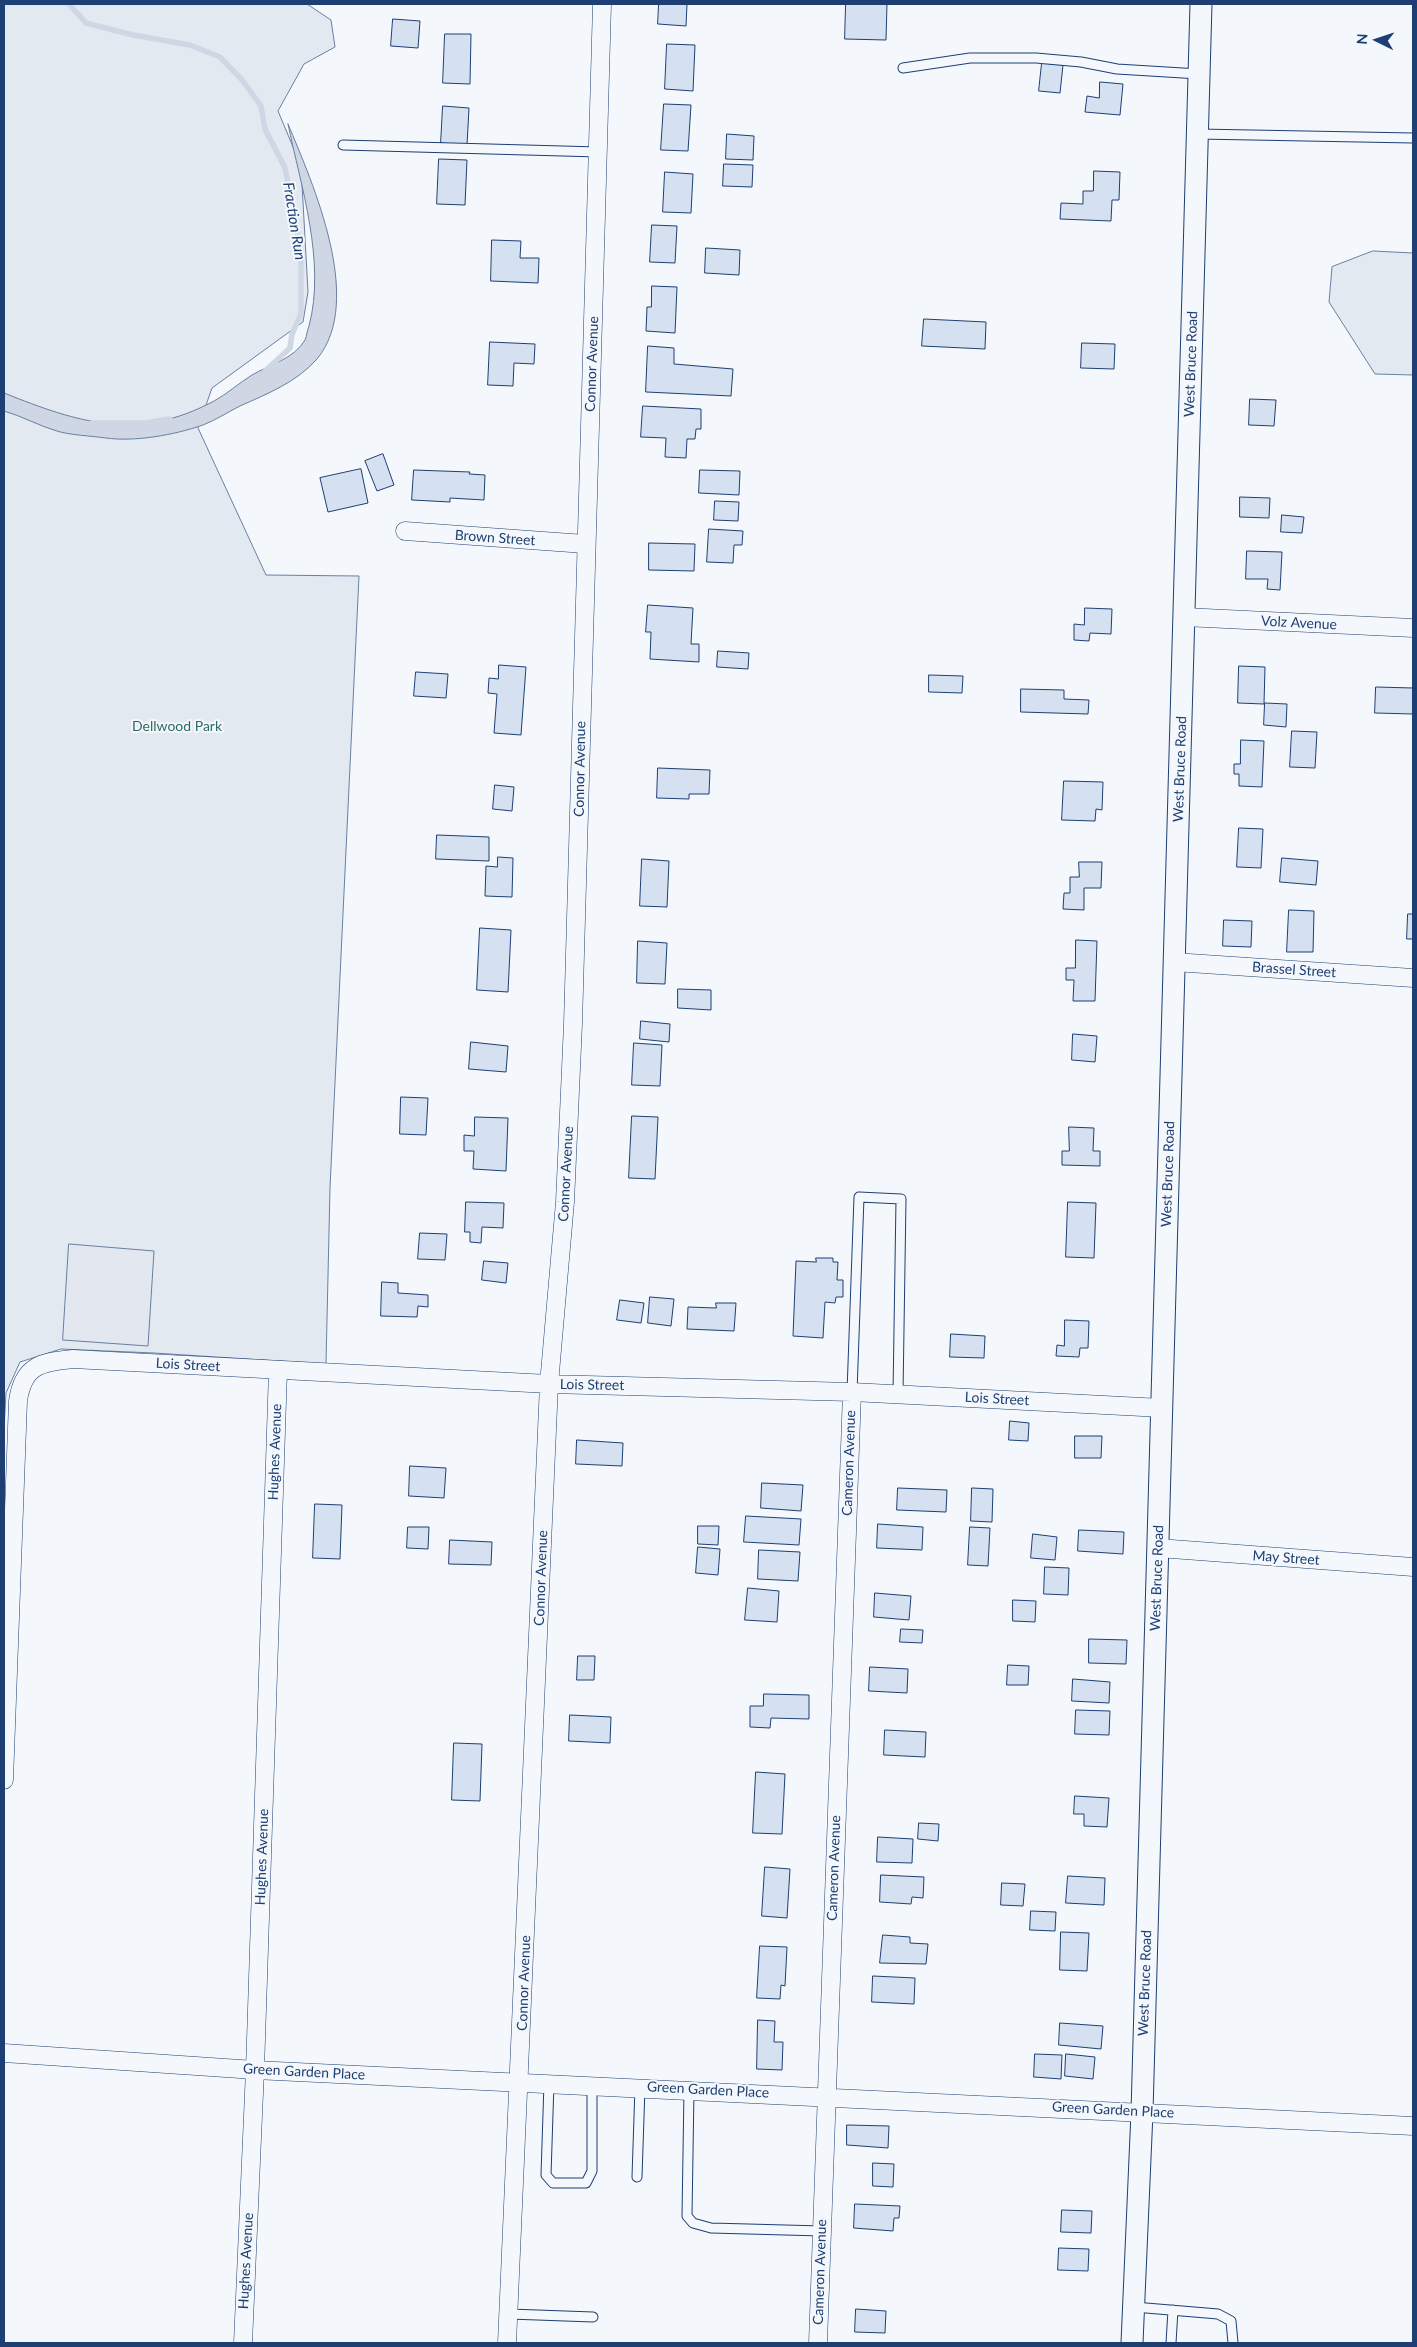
<!DOCTYPE html>
<html>
<head>
<meta charset="utf-8">
<style>
	body { margin:0 }
	#map { position:relative; width:1417px; height:2347px; overflow:hidden; background:#f4f7fb; font-family:Lato,sans-serif }
	canvas { display:block }
	.frame { position:absolute; inset:0; border:5px solid #1d3f73; pointer-events:none }
	.north { position:absolute; left:1352px; top:15px; width:50px; height:50px; -webkit-text-stroke:4px #f4f7fb; paint-order:stroke; rotate:274deg; font-size:14px; font-weight:700; line-height:20px; text-align:center; color:#1d3f73 }
	.north::after { content:''; display:block; margin:auto; width:18px; height:22px; background:#1d3f73; clip-path:polygon(50% 0,100% 100%,50% 72%,0 100%) }
</style>
</head>
<body>
<div id="map">
<canvas width="1417" height="2347"></canvas>
<div class="frame"></div>
<div class="north">N</div>
</div>
<script>
const ctx = document.querySelector('canvas').getContext('2d');
ctx.lineJoin = 'round';
function paint(path, color) { ctx.fillStyle = color; ctx.fill(path, 'evenodd'); }
function stroke(path, color, width, dash) { ctx.strokeStyle = color; ctx.lineWidth = width; ctx.lineCap = dash ? 'butt' : 'round'; ctx.setLineDash(dash || []); ctx.stroke(path); }
function label(font, color, halo, rows, align = 'center') {
  ctx.font = font + ' Lato,sans-serif'; ctx.lineWidth = 4; ctx.setLineDash([]); ctx.textBaseline = 'middle'; ctx.strokeStyle = halo; ctx.fillStyle = color; for (const [text, x, y, turn = 0] of rows) {
    ctx.save(); ctx.translate(x, y); ctx.rotate((+turn || 0) * Math.PI / 180); ctx.textAlign = isNaN(turn) ? turn : align; if (halo) ctx.strokeText(text, 0, 0); ctx.fillText(text, 0, 0); ctx.restore();
  }
}
const green = new Path2D(`
	M4,4h303l24,16 4,27 -31,17 -26,47 23,55 7,126 -5,30 -91,66 -14,40 68,147 93,1 -29,612 -4,176 -172,-11 -93,-4 -41,13 -14,31 -2,37z
	M1373,251l40,2v122l-38,-1 -46,-72 3,-35z`);
paint(green, '#e3e9f0');
stroke(green, '#687fa3', 1);
const parking = new Path2D(`
	M69,1244l85,7 -6,95 -85,-6z`);
paint(parking, '#e3e8f0');
stroke(parking, '#687fa3', 1);
const water = new Path2D(`
	M288,124c25,60 77,177 29,235 -20,23 -50,35 -77,47 -12,6 -24,14 -37,19 -29,10 -68,17 -97,13 -14,-2 -37,-3 -49,-7 -18,-5 -35,-15 -53,-20v-18c75,30 134,49 210,8 13,-7 25,-18 38,-26 17,-10 42,-16 53,-35 2,-4 2,-10 4,-14 17,-64 -8,-139 -21,-202z`);
paint(water, '#cfd7e4');
stroke(water, '#687fa3', 1);
stroke(new Path2D(`
	M69,4l17,19 47,12 57,10 30,12 22,23 19,26 4,23 20,39 16,83v63l-9,20 -2,14 -25,23
	M92,423h53l25,-4`), '#cfd7e4', 5.5);
const building = new Path2D(`
	M659,4h28l-1,22 -28,-2z
	M846,4h41l-1,36 -41,-1z
	M393,19l27,2 -2,27 -27,-2z
	M445,34h26l-1,50 -27,-1z
	M667,44l28,1 -2,46 -28,-2z
	M1042,63l21,2 -3,28 -21,-2z
	M1100,82l23,2 -3,31 -35,-3 2,-16 12,2z
	M664,104l27,1 -3,46 -27,-1z
	M443,106l26,2 -2,37 -26,-2z
	M727,134l27,2 -1,24 -27,-1z
	M439,159l28,1 -2,45 -28,-1z
	M724,164l29,1 -1,22 -29,-1z
	M1094,171l26,1 -1,28h-7l-1,21 -51,-2 1,-16 22,1v-13h10z
	M665,172l28,2 -2,39 -28,-1z
	M652,225l25,1 -2,37 -25,-1z
	M492,240l29,1 -1,17h19l-1,25 -47,-2z
	M706,248l34,2 -1,25 -34,-2z
	M652,286l25,1 -2,46 -29,-2 1,-24h4z
	M924,319l62,3 -1,27 -63,-3z
	M490,342l45,2 -1,20 -20,-1 -1,23 -25,-1z
	M1082,343l33,1 -1,25 -33,-1z
	M648,346l26,2v16l59,5 -2,27 -85,-4z
	M1250,399l26,1 -2,26 -25,-1z
	M643,406l58,3v20h-5l-1,10h-8l-1,19 -21,-1 1,-19 -25,-1z
	M383,454l11,31 -17,6 -12,-30z
	M361,469l7,34 -40,9 -8,-34z
	M414,470l56,2 -1,2 16,1 -1,25 -34,-2v4l-38,-2z
	M700,470l40,1 -1,24 -40,-2z
	M1240,497l30,1 -1,20 -29,-1z
	M715,501l24,1 -1,19 -24,-1z
	M1282,515l22,2 -2,16 -21,-1z
	M709,529l34,2 -1,14h-8l-1,18 -26,-1z
	M649,543l46,1 -1,27 -45,-1z
	M1247,551l35,1 -2,38 -13,-1 1,-10h-22z
	M648,605l45,3 -2,36h8v18l-49,-3 1,-27h-5z
	M1085,608l27,1 -1,25 -21,-1 -1,8 -15,-1v-16l10,1z
	M718,651l31,2 -1,16 -31,-2z
	M499,665l27,2 -5,68 -27,-2 3,-39 -9,-1 1,-15 9,1z
	M1239,666l26,1 -1,37 -26,-1z
	M416,672l32,2 -2,24 -32,-2z
	M929,675l34,1 -1,17 -33,-1z
	M1376,687l37,1v26l-38,-1z
	M1021,689l43,1v9l25,1 -1,14 -67,-2z
	M1265,703l22,1 -1,23 -22,-2z
	M1292,731l25,1 -2,36 -25,-1z
	M1241,740l23,1 -2,46 -23,-1v-12h-5v-10h6z
	M658,768l52,2 -1,24h-20v5l-32,-1z
	M1064,781l39,1 -1,28 -6,-1 -1,12 -33,-1z
	M495,785l19,2 -2,24 -19,-2z
	M1239,828l24,1 -2,39 -24,-1z
	M437,835l52,2v24l-53,-2z
	M498,857l15,1 -1,39 -27,-1 1,-30 11,1z
	M1282,858l36,3 -2,24 -36,-3z
	M642,859l27,2 -2,46 -27,-1z
	M1079,862h23l-1,26h-17v22l-21,-1 1,-16h6v-16h9z
	M1289,910l25,1 -1,41h-26z
	M1408,914h5v25h-6z
	M1224,920l28,1 -1,26 -28,-1z
	M480,928l31,2 -3,62 -31,-2z
	M1076,940l21,1 -2,60h-22l1,-21h-8v-12h9z
	M638,941l29,2 -2,41 -28,-1z
	M678,989l33,1v20l-33,-2z
	M641,1021l29,3 -1,18 -29,-3z
	M1073,1034l24,2 -2,26 -23,-2z
	M471,1042l37,4 -2,26 -37,-3z
	M634,1043l28,2 -2,41 -28,-1z
	M401,1097l27,1 -2,37 -26,-1z
	M632,1116l26,1 -3,62 -26,-1z
	M475,1117l33,1 -2,53 -33,-2 1,-18h-10v-16l10,1z
	M1069,1127l25,1 -1,23h7v15l-38,-1v-14h7z
	M466,1202l38,1 -1,25 -21,-1 -1,16 -11,-1v-10h-5z
	M1068,1202l28,1 -2,55 -28,-1z
	M420,1233l27,1 -2,26 -27,-1z
	M816,1258h17v4h5l-1,18h6v17h-7l-1,6 -10,-1 -2,36 -30,-2 3,-75 20,1z
	M484,1261l24,2 -2,20 -24,-3z
	M382,1282l16,1v10l30,2v12l-10,-1 -1,11 -36,-1z
	M650,1297l24,2 -3,27 -23,-3z
	M620,1300l24,3 -3,20 -24,-3z
	M716,1303h20l-2,28 -47,-2 1,-22 28,1z
	M1065,1320l24,1 -1,27h-8l-1,9 -23,-1 1,-11 7,1z
	M951,1334l34,2 -1,22 -34,-1z
	M1010,1421l19,2 -1,18 -19,-1z
	M1075,1436h27l-1,22h-26z
	M577,1440l46,3 -1,23 -46,-2z
	M410,1466l36,2 -2,30 -35,-2z
	M762,1483l41,2 -2,26 -40,-3z
	M898,1488l49,2 -1,22 -49,-2z
	M972,1488l21,1 -1,33 -21,-1z
	M315,1504l27,1 -2,54 -27,-1z
	M746,1516l55,3 -2,26 -55,-3z
	M878,1524l45,3 -1,23 -45,-2z
	M698,1526h21l-1,19 -20,-1z
	M408,1527h21l-1,22 -21,-1z
	M970,1527l20,1 -2,38 -20,-1z
	M1079,1530l45,2 -1,22 -45,-3z
	M1033,1534l24,3 -2,23 -24,-2z
	M450,1540l42,2 -1,23 -42,-1z
	M698,1547l22,2 -2,26 -22,-2z
	M759,1550l41,2 -2,29 -40,-2z
	M1045,1567l24,1 -1,27 -24,-1z
	M748,1588l31,3 -2,31 -32,-2z
	M875,1593l36,3 -2,24 -35,-3z
	M1013,1600l23,1 -1,21 -22,-1z
	M901,1629l22,1 -1,13 -22,-1z
	M1089,1639l38,1 -1,24 -37,-1z
	M578,1656h17l-1,24h-17z
	M1008,1665l21,1 -1,19h-21z
	M870,1667l38,2 -1,24 -38,-2z
	M1073,1679l37,3 -1,21 -37,-2z
	M764,1694l45,1v24l-38,-1 -1,10 -20,-1v-21h13z
	M1076,1710l34,1 -1,24 -34,-1z
	M570,1715l41,2 -1,26 -41,-2z
	M885,1730l41,2 -1,25 -41,-2z
	M454,1743l28,1 -2,57 -28,-1z
	M756,1772l29,2 -3,60 -29,-1z
	M1075,1796l34,2 -2,29 -23,-1v-12h-10z
	M919,1823l20,1 -1,17 -20,-2z
	M878,1837l35,2 -1,24 -35,-1z
	M765,1867l25,2 -3,49 -25,-2z
	M881,1875l43,2 -1,21 -11,-1 -1,7 -31,-2z
	M1068,1876l37,2 -1,27 -38,-2z
	M1002,1883l23,1 -2,22 -22,-1z
	M1031,1911l25,1 -1,19 -25,-1z
	M1061,1932l28,1 -2,38 -27,-1z
	M883,1935l27,2v6l18,1 -2,20 -46,-1z
	M760,1946l27,1 -2,39 -4,-1 -1,14 -23,-1z
	M873,1976l42,2 -1,26 -42,-2z
	M758,2020l17,1 -1,21h9l-1,28 -25,-1z
	M1060,2023l43,3 -2,23 -42,-4z
	M1035,2054l27,1 -1,24 -27,-2z
	M1066,2054l29,3 -2,22 -28,-3z
	M847,2125l42,1 -1,22 -41,-3z
	M873,2163l21,1 -1,23 -20,-1z
	M855,2204l45,2 -1,12h-5l-1,13 -39,-3z
	M1062,2210l30,1 -1,22 -30,-1z
	M1059,2248l30,1 -1,22 -30,-1z
	M856,2309l30,2 -1,22 -30,-1z`);
paint(building, '#d5e0f0');
stroke(building, '#1d3f73', 1);
const service = new Path2D(`
	M903,68l67,-10h66l45,4 36,7 82,5
	M1198,134l215,4
	M343,145l256,7
	M852,1392l7,-195 42,2 -3,195
	M549,2083l-3,92 7,8h33l6,-12v-86
	M689,2090l-2,126 6,7 18,5 111,3
	M637,2177l3,-90
	M1134,2307l84,7 13,7 2,22
	M509,2314l84,3
	M1171,2343l2,-33`);
const minor = new Path2D(`
	M405,531l180,13
	M1184,617l229,11
	M1174,962l239,16
	M1158,1548l255,19
	M4,1780l14,-379c5,-35 22,-39 55,-42l476,25 303,8 310,16
	M4,2053l251,17 1158,56
	M243,2343l12,-273 23,-700
	M507,2343l42,-959 16,-182 8,-178 29,-1020
	M818,2343l34,-951`);
const tertiary = new Path2D(`
	M1132,2343l10,-231 59,-2108`);
stroke(service, '#1d3f73', 11);
stroke(minor, '#1d3f73', 19);
stroke(tertiary, '#1d3f73', 23);
stroke(service, '#f4f7fb', 9);
stroke(minor, '#f4f7fb', 18);
stroke(tertiary, '#f4f7fb', 21);
label('14px', '#1d3f73', '#f4f7fb', [
	["Connor Avenue",592,364,-88],
	["West Bruce Road",1191,364,-88],
	["Brown Street",495,538,4],
	["Volz Avenue",1299,623,3],
	["Connor Avenue",580,769,-89],
	["West Bruce Road",1180,769,-88],
	["Brassel Street",1294,970,4],
	["Connor Avenue",566,1174,-87],
	["West Bruce Road",1168,1174,-88],
	["Lois Street",188,1365,3],
	["Lois Street",592,1385,1],
	["Lois Street",997,1399,3],
	["Hughes Avenue",275,1452,-88],
	["Cameron Avenue",849,1463,-88],
	["May Street",1286,1558,4],
	["Connor Avenue",541,1578,-88],
	["West Bruce Road",1157,1578,-88],
	["Hughes Avenue",262,1857,-88],
	["Cameron Avenue",834,1868,-88],
	["Connor Avenue",524,1983,-88],
	["West Bruce Road",1145,1983,-88],
	["Green Garden Place",304,2072,3],
	["Green Garden Place",708,2090,3],
	["Green Garden Place",1113,2110,3],
	["Hughes Avenue",246,2261,-87],
	["Cameron Avenue",820,2272,-88]
]);
label('14px', '#2c6c60', '#f4f7fb', [
	["Dellwood Park",177,726]
]);
label('italic 15px', '#1d3f73', '#f4f7fb', [
	["Fraction Run",294,221,81]
]);
</script>
</body>
</html>
